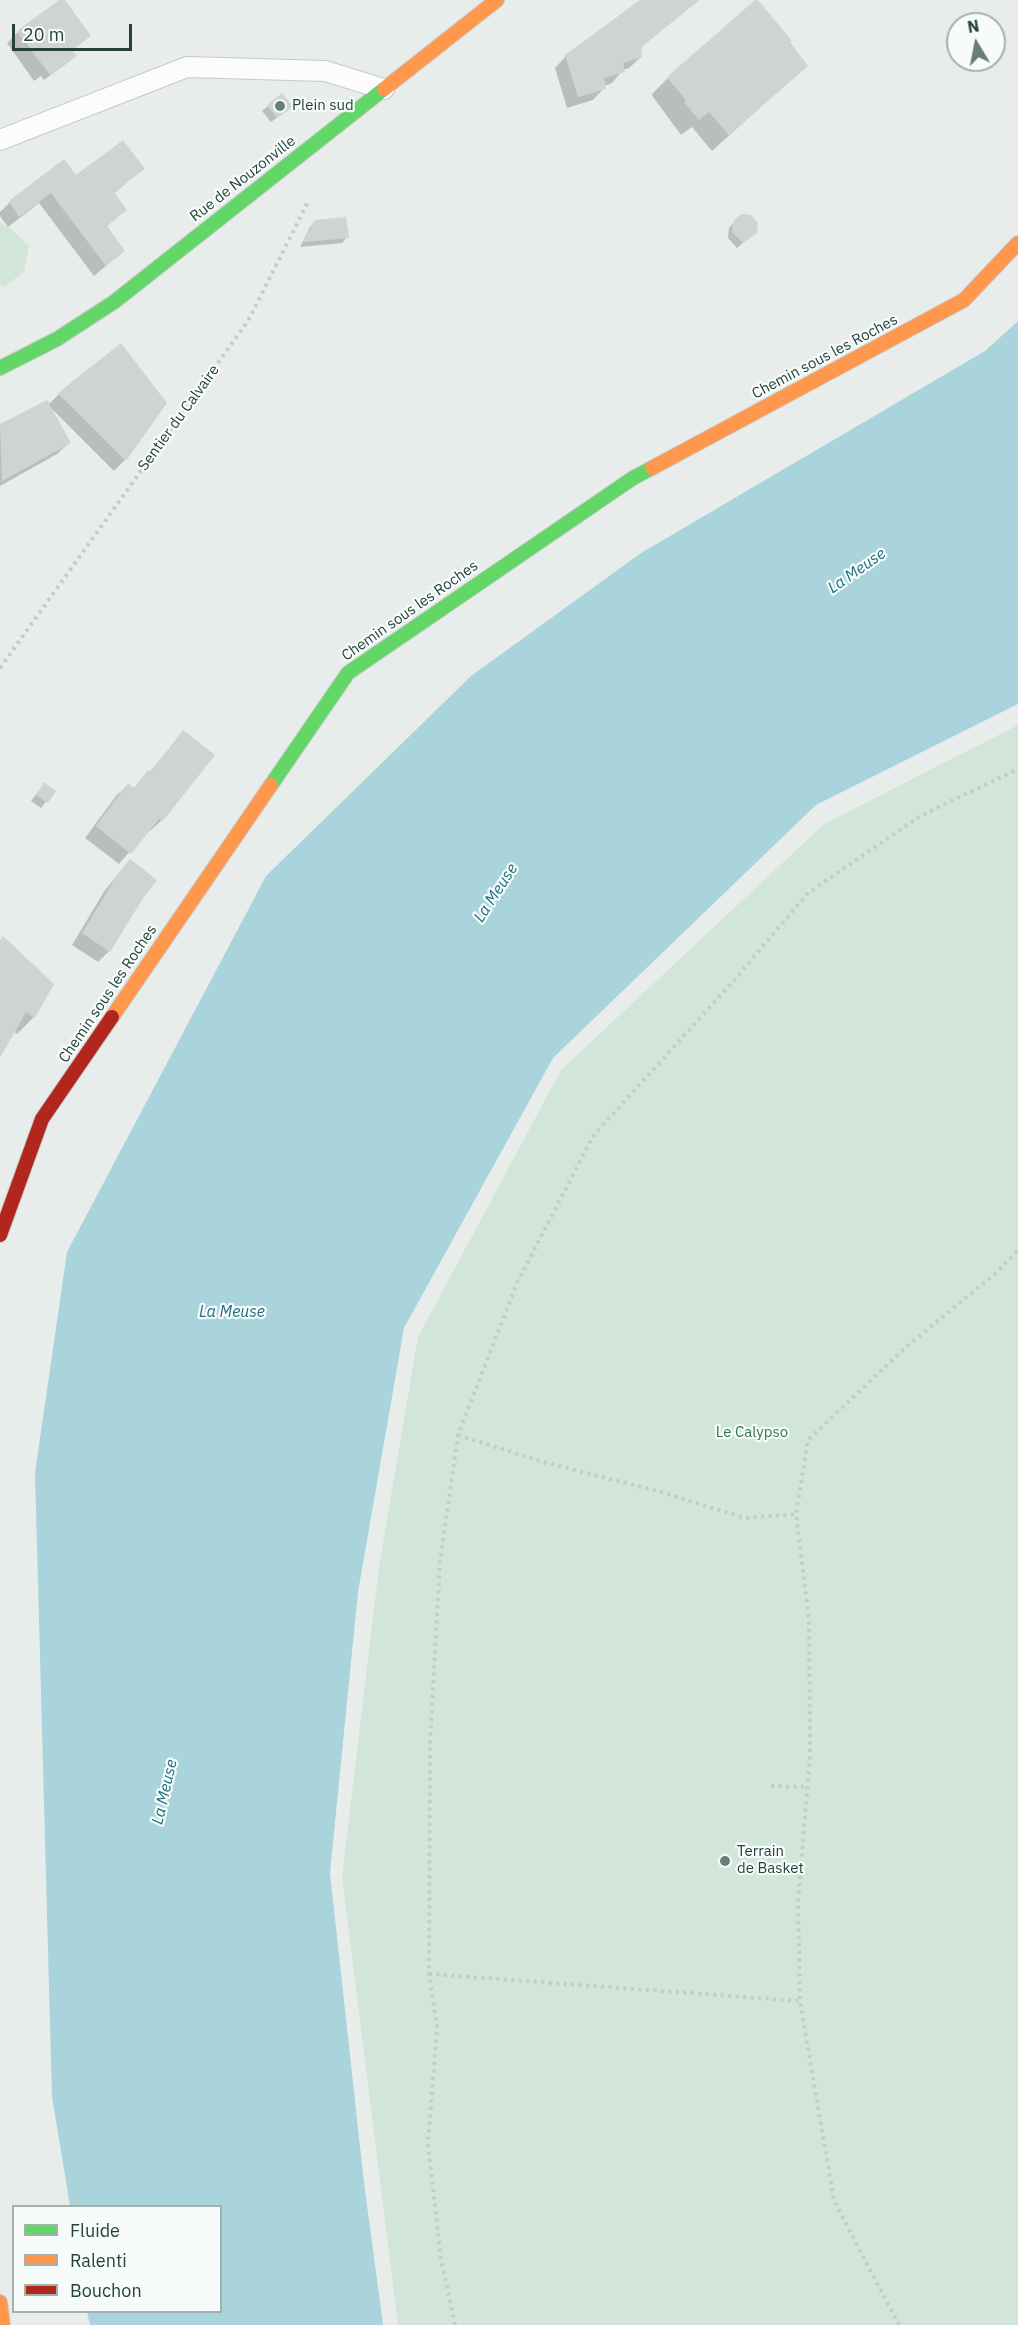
<!DOCTYPE html>
<html>
<head>
<meta charset="utf-8">
<style>
	body { margin:0 }
	#map { position:relative; width:1018px; height:2325px; overflow:hidden; background:#e8edeb; font-family:"IBM Plex Sans",sans-serif }
	canvas { display:block }
	.legend { position:absolute; left:12px; top:2205px; width:210px; height:108px; box-sizing:border-box; background:#f7fbf9; border:2px solid #a3b1ad; margin:0; padding:8px 10px; list-style:none; font-size:18px; color:#24423a }
	.legend li { display:flex; align-items:center; gap:12px; height:30px }
	.legend b { width:30px; border:2px solid #a3b1ad }
	.north { position:absolute; left:946px; top:12px; width:60px; height:60px; box-sizing:border-box; background:#f7fbf9; border:2px solid #a3b1ad; border-radius:50%; rotate:350deg; font-size:16px; font-weight:700; line-height:24px; text-align:center; color:#24423a }
	.north::after { content:''; display:block; margin:auto; width:21px; height:27px; background:#697e78; clip-path:polygon(50% 0,100% 100%,50% 72%,0 100%) }
	.scale { position:absolute; left:12px; top:24px; width:120px; height:27px; box-sizing:border-box; border:3px solid #24423a; border-top:0; padding-left:8px; font-size:18px; line-height:21px; white-space:nowrap; color:#24423a; -webkit-text-stroke:4px #f7fbf9; paint-order:stroke }
</style>
</head>
<body>
<div id="map">
<canvas width="1018" height="2325"></canvas>
<ul class="legend">
<li><b style="height:8px;background:#63d668"></b>Fluide</li>
<li><b style="height:8px;background:#ff974d"></b>Ralenti</li>
<li><b style="height:8px;background:#b3261e"></b>Bouchon</li>
</ul>
<div class="north">N</div>
<div class="scale">20 m</div>
</div>
<script>
const ctx = document.querySelector('canvas').getContext('2d');
ctx.lineJoin = 'round';
function paint(path, color) { ctx.fillStyle = color; ctx.fill(path, 'evenodd'); }
function stroke(path, color, width, dash) { ctx.strokeStyle = color; ctx.lineWidth = width; ctx.lineCap = dash ? 'butt' : 'round'; ctx.setLineDash(dash || []); ctx.stroke(path); }
function label(font, color, halo, rows, align = 'center') {
  ctx.font = font + ' "IBM Plex Sans",sans-serif'; ctx.lineWidth = 4.5; ctx.setLineDash([]); ctx.textBaseline = 'middle'; ctx.strokeStyle = halo; ctx.fillStyle = color; for (const [text, x, y, turn = 0] of rows) {
    ctx.save(); ctx.translate(x, y); ctx.rotate((+turn || 0) * Math.PI / 180); ctx.textAlign = isNaN(turn) ? turn : align; if (halo) ctx.strokeText(text, 0, 0); ctx.fillText(text, 0, 0); ctx.restore();
  }
}
paint(new Path2D(`
	M0,223l10,5 19,18 -5,26 -20,15 -4,-2z
	M1018,725v1600h-620l-56,-448 37,-311 39,-229 143,-267 263,-246z`), '#d1e6d8');
paint(new Path2D(`
	M1018,321v383l-202,101 -263,253 -149,270 -46,264 -28,281 34,310 19,142h-293l-3,-13h133v-106h-150l-18,-109 -17,-624 32,-221 199,-376 205,-200 170,-123 344,-202z`), '#a9d4db');
paint(new Path2D(`
	M62,0l27,35 -18,16 4,5 -5,5 -26,19 -3,-4 -7,5 -27,-38 11,-11z
	M643,0h56l-59,48 1,9 -12,11 -6,2 -11,13 -8,3v2l-11,12 -26,8 -12,-40 11,-12z
	M788,43l18,23 -94,85 -20,-24 -11,8 -28,-38 -1,-3 17,-17z
	M268,106l17,6 -14,10 -9,-11z
	M143,169l-30,25 12,16 -19,17 17,24 -29,25 -55,-73 -31,24 -8,-11v-4l10,-10 66,-25z
	M315,221l32,16 -5,6 -42,4 10,-20z
	M734,222l15,16 -12,10 -9,-10 1,-10z
	M59,394l66,66 -11,11 -63,-63 18,35 -12,11 -57,32v-61l47,-23 1,3z
	M183,732l-21,88 -12,11 -2,-1 -29,34 -34,-26 31,-42 12,-11 5,4 16,-16z
	M44,784l10,7 -13,17 -10,-7z
	M125,866l16,33 -32,52 -11,11 -26,-17 33,-55z
	M0,940l34,77 -17,17 -4,-3 -13,24z`), '#0003');
paint(new Path2D(`
	M59,0h6l26,36 -19,14 5,6 -27,19 -33,-44z
	M640,0h59l-58,47 1,10 -19,6 2,9 -21,6 2,11 -28,8 -13,-42z
	M755,0h3l34,41 -2,1 18,24 -79,69 -20,-23 -10,8 -15,-18 2,-2 -17,-20 -1,-4z
	M282,93l11,14 -16,11 -10,-13z
	M123,140l22,29 -31,23 13,18 -20,16 18,25 -19,15 -55,-73 -32,24 -10,-16 55,-42 12,16z
	M742,214l9,1 7,8 -1,10 -14,10 -11,-11 1,-11z
	M346,217l3,21 -46,4 12,-22z
	M121,343l46,60 -41,58 -68,-68z
	M47,400l24,43 -69,38 -2,-57z
	M183,730l32,25 -52,66 -4,-2 -28,35 -35,-28 32,-43 6,5 14,-18 3,2z
	M44,782l12,9 -8,12 -12,-8z
	M130,859l27,21 -15,20 -32,52 -28,-19 34,-56z
	M3,936l51,48 -19,34 -9,-6 -26,46v-118z`), '#cfd4d2');
const lane = new Path2D(`
	M0,140l187,-73 138,4 59,18`);
const fast = new Path2D(`
	M0,368l57,-29 57,-37 270,-213
	M271,785l77,-112 285,-195 19,-10`);
const slow = new Path2D(`
	M384,89l113,-89
	M652,468l312,-168 54,-57
	M112,1017l159,-232
	M0,2302l3,23`);
const jam = new Path2D(`
	M0,1235l42,-116 70,-102`);
stroke(lane, '#c5cac8', 22);
stroke(fast, '#c3cbc8', 16);
stroke(slow, '#c3cbc8', 16);
stroke(jam, '#c3cbc8', 16);
stroke(new Path2D(`
	M0,668l248,-347 58,-115 1,-7
	M458,1435l85,27 114,29 88,27 51,-4
	M771,1786l36,1
	M429,1974l370,27
	M455,2325l-14,-66 -13,-115 9,-117 -8,-53 1,-231 10,-182 18,-126 59,-152 76,-147 137,-151 77,-91 113,-78 98,-47
	M899,2325l-65,-124 -34,-200 -2,-98 12,-148 -1,-135 -13,-106 12,-74 98,-93 90,-74 22,-23`), '#c3ccca', 4, [3, 4.5]);
stroke(lane, '#fcfcfc', 20);
stroke(fast, '#63d668', 14);
stroke(slow, '#ff974d', 14);
stroke(jam, '#b3261e', 14);
for (const [x, y, r, color] of [
	[280,106,6,"#697e78"],
	[725,1861,6,"#697e78"]
]) { const dot = new Path2D(); dot.arc(x, y, r, 0, 2 * Math.PI); ctx.fillStyle = color; ctx.fill(dot); stroke(dot, '#f7fbf9', 2); }
label('15px', '#24423a', '#f7fbf9', [
	["Plein sud",292,106],
	["Terrain",737,1852],
	["de Basket",737,1869]
], 'left');
label('15px', '#24423a', '#f7fbf9', [
	["Rue de Nouzonville",243,179,-38],
	["Chemin sous les Roches",825,357,-28],
	["Sentier du Calvaire",179,418,-54],
	["Chemin sous les Roches",410,611,-35],
	["Chemin sous les Roches",108,994,-56]
]);
label('15px', '#2d7a4b', '#f7fbf9', [
	["Le Calypso",752,1433]
]);
label('italic 16px', '#1c6f80', '#f7fbf9', [
	["La Meuse",857,571,-35],
	["La Meuse",496,893,-57],
	["La Meuse",232,1312],
	["La Meuse",165,1792,-77]
]);
</script>
</body>
</html>
